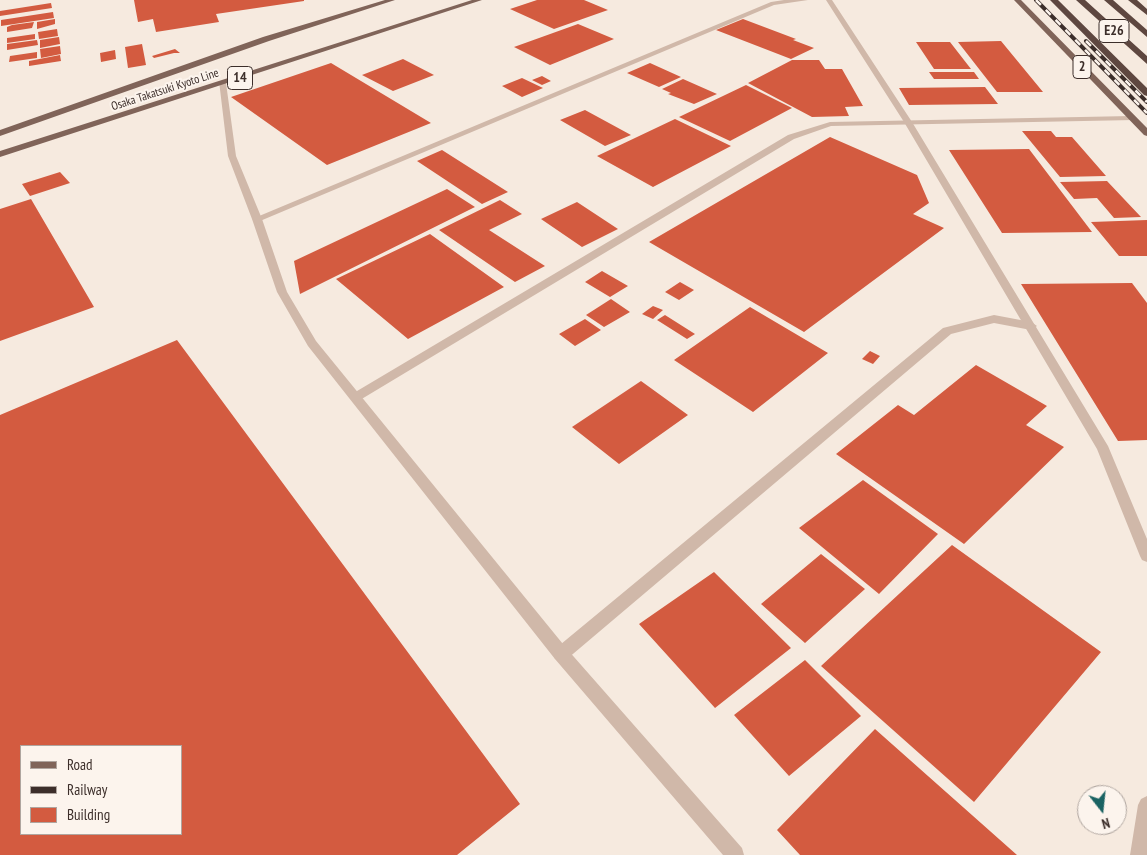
<!DOCTYPE html>
<html>
<head>
<meta charset="utf-8">
<style>
	body { margin:0 }
	#map { position:relative; width:1147px; height:855px; overflow:hidden; background:#f6eadf; font-family:"PT Sans Narrow",sans-serif }
	canvas { display:block }
	.legend { position:absolute; left:20px; top:745px; width:162px; height:90px; box-sizing:border-box; background:#fcf4ed; border:1px solid #afa59f; margin:0; padding:6px 9px; list-style:none; font-size:15px; color:#3c2e2a }
	.legend li { display:flex; align-items:center; gap:10px; height:25px }
	.legend b { width:25px; border:1px solid #afa59f }
	.north { position:absolute; left:1077px; top:785px; width:50px; height:50px; box-sizing:border-box; background:#fcf4ed; border:1px solid #afa59f; border-radius:50%; rotate:164deg; font-size:14px; font-weight:700; line-height:20px; text-align:center; color:#3c2e2a }
	.north::after { content:''; display:block; margin:auto; width:18px; height:22px; background:#1a6363; clip-path:polygon(50% 0,100% 100%,50% 72%,0 100%) }
</style>
</head>
<body>
<div id="map">
<canvas width="1147" height="855"></canvas>
<ul class="legend">
<li><b style="height:6px;background:#806459"></b>Road</li>
<li><b style="height:6px;background:#3c2e2a"></b>Railway</li>
<li><b style="height:14px;background:#d35b40"></b>Building</li>
</ul>
<div class="north">N</div>
</div>
<script>
const ctx = document.querySelector('canvas').getContext('2d');
ctx.lineJoin = 'round';
function paint(path, color) { ctx.fillStyle = color; ctx.fill(path, 'evenodd'); }
function stroke(path, color, width, dash) { ctx.strokeStyle = color; ctx.lineWidth = width; ctx.lineCap = dash ? 'butt' : 'round'; ctx.setLineDash(dash || []); ctx.stroke(path); }
function label(font, color, halo, rows, align = 'center') {
  ctx.font = font + ' "PT Sans Narrow",sans-serif'; ctx.lineWidth = 4; ctx.setLineDash([]); ctx.textBaseline = 'middle'; ctx.strokeStyle = halo; ctx.fillStyle = color; for (const [text, x, y, turn = 0] of rows) {
    ctx.save(); ctx.translate(x, y); ctx.rotate((+turn || 0) * Math.PI / 180); ctx.textAlign = isNaN(turn) ? turn : align; if (halo) ctx.strokeText(text, 0, 0); ctx.fillText(text, 0, 0); ctx.restore();
  }
}
paint(new Path2D(`
	M134,0h170v1l-88,13 3,8 -63,10 -3,-13 -15,3z
	M537,0h47l24,10 -54,19 -44,-20z
	M51,3l1,5 -52,8v-5z
	M53,12l1,6 -53,8v-6z
	M55,19v5l-18,5v-7z
	M743,19l53,20 -3,1 21,8 -23,11 -75,-29z
	M34,22l-2,6 -25,4v-5l5,-2z
	M578,24l36,15 -64,26 -36,-18z
	M57,29l1,7 -19,3 -1,-7z
	M35,34v5l-28,4v-5z
	M59,37l1,7 -20,4v-8z
	M37,40l1,5 -31,5v-6z
	M1001,41l42,51h-46l-39,-50z
	M916,42h34l21,27h-37z
	M142,44l4,21 -18,3 -3,-21z
	M60,46l1,8 -20,4 -1,-9z
	M175,49l5,4h-6l-20,5 -2,-2z
	M115,50l1,9 -15,3 -1,-9z
	M37,52v6l-28,4 1,-6z
	M60,55l1,6 -32,5v-5z
	M403,59l31,16 -41,16 -31,-16z
	M792,60h27l6,9h17l21,37 -18,1 4,9 -37,1 -64,-34z
	M331,63l100,60 -104,42 -96,-68z
	M650,63l31,14 -22,10 -32,-14z
	M929,72h45l5,7h-45z
	M542,76l9,5 -9,4 -10,-5z
	M522,78l21,10 -21,9 -20,-11z
	M683,79l34,15 -23,10 -26,-10 3,-1 -9,-4z
	M746,85l46,23 -62,33 -51,-24z
	M985,87l13,17 -89,1 -10,-17z
	M585,110l46,25 -26,11 -45,-26z
	M675,119l56,27 -78,41 -56,-31z
	M1022,131h29l5,6h16l34,39 -46,1z
	M830,137l87,38 12,28 -16,11 31,14 -140,104 -155,-90z
	M1029,149l63,83 -90,1 -53,-83z
	M442,150l66,42 -26,12 -65,-43z
	M60,172l10,11 -40,13 -8,-12z
	M1107,181l34,36 -27,1 -17,-20 -23,1 -14,-17z
	M447,189l28,18 -175,87 -6,-33z
	M31,199l63,108 -94,34v-132z
	M500,200l22,14 -33,16 56,36 -30,16 -76,-52z
	M577,202l41,27 -36,18 -41,-28z
	M1147,220v36h-28l-28,-34z
	M430,234l74,53 -96,52 -72,-60z
	M602,271l26,15 -18,11 -25,-15z
	M680,282l14,8 -15,10 -14,-8z
	M1132,283l15,20v137l-29,1 -97,-157z
	M611,299l19,13 -26,15 -18,-12z
	M653,306l10,4 -10,9 -11,-5z
	M750,307l78,46 -75,59 -79,-52z
	M665,315l30,19 -8,5 -30,-19z
	M585,319l16,11 -26,16 -16,-12z
	M177,340l343,464 -63,51h-457v-440zM21,746h160v88h-160z
	M870,351l10,5 -7,8 -11,-5z
	M976,365l71,41 -21,19 38,22 -100,97 -128,-90 62,-49 16,10z
	M641,381l47,34 -69,49 -47,-37z
	M863,480l75,54 -59,60 -80,-66z
	M952,545l149,107 -127,150 -153,-136z
	M821,554l44,35 -60,54 -44,-39z
	M714,572l77,76 -76,60 -76,-84z
	M805,660l56,56 -72,60 -55,-61z
	M875,729l142,126h-217l-23,-25z`), '#d35b40');
paint(new Path2D(`
	M784,0h24l-34,5 -514,216 -3,1 -5,-3 519,-217z
	M1131,116l4,2 -1,2 -303,6 -37,13 -434,261h-8l-2,-3 2,-3 436,-259 42,-13z
	M994,315l37,7 6,4 -6,4 -37,-7 -43,11 -384,325 -6,2 -6,-2 -2,-5 2,-5 388,-321z`), '#d0b8a9');
paint(new Path2D(`
	M826,0h6l80,122 196,324 39,93v23l-5,-2 -2,-4 -43,-107 -193,-327z
	M219,81l7,2 10,73 26,63 25,73 29,49 251,308 175,199 2,7h-21l-168,-196 -247,-313 -31,-54 -25,-73 -24,-63z
	M1147,796v59h-17l8,-50 3,-6z`), '#d0b8a9');
paint(new Path2D(`
	M385,0h10l-126,41 -269,95v-6l263,-93z
	M472,0h10l-482,157v-6z
	M1014,0h7l126,128v8l-3,-1z`), '#806459');
paint(new Path2D(`
	M1050,0h8l89,88v8l-3,-1z
	M1076,0h9l62,56v8z
	M1104,0h9l34,30v7z
	M1128,0h9l10,9v6z`), '#5e4740');
const rail = new Path2D(`
	M1036,0l111,113
	M1086,41l61,61`);
stroke(rail, '#3c2e2a', 4);
stroke(rail, '#fcf4ed', 2.5, [7]);
label('12px', '#3c2e2a', '#fcf4ed', [
	["Osaka Takatsuki Kyoto Line",165,90,-18]
]);
for (const [x, y, w] of [
	[1114,31,30],
	[1082,67,18],
	[240,78,25]
]) { const box = new Path2D(); box.roundRect(x - w / 2, y - 11.5, w, 23, 4); ctx.fillStyle = '#fcf4ed'; ctx.fill(box); stroke(box, '#3c2e2a', 1); }
label('bold 14px', '#3c2e2a', null, [
	["E26",1114,31],
	["2",1082,67],
	["14",240,78]
]);
</script>
</body>
</html>
